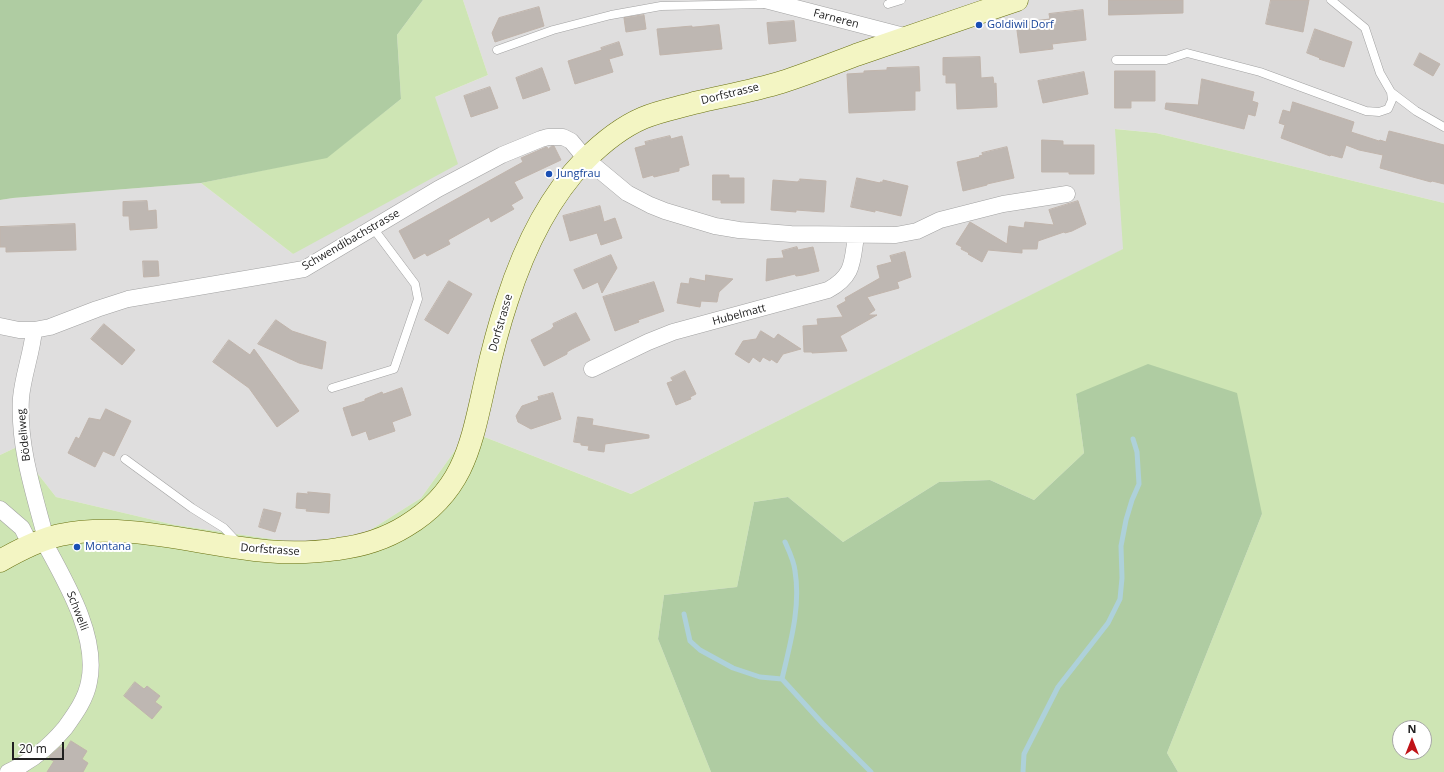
<!DOCTYPE html>
<html>
<head>
<meta charset="utf-8">
<style>
	body { margin:0 }
	#map { position:relative; width:1444px; height:772px; overflow:hidden; background:#f1eee9; font-family:"Open Sans",sans-serif }
	canvas { display:block }
	.north { position:absolute; left:1392px; top:720px; width:40px; height:40px; box-sizing:border-box; background:#fff; border:1px solid #a6a6a6; border-radius:50%; rotate:0deg; font-size:11px; font-weight:700; line-height:16px; text-align:center; color:#212121 }
	.north::after { content:''; display:block; margin:auto; width:14px; height:18px; background:#c01318; clip-path:polygon(50% 0,100% 100%,50% 72%,0 100%) }
	.scale { position:absolute; left:12px; top:742px; width:52px; height:18px; box-sizing:border-box; border:2px solid #212121; border-top:0; padding-left:5px; font-size:12px; line-height:14px; white-space:nowrap; color:#212121; -webkit-text-stroke:3px #fff; paint-order:stroke }
</style>
</head>
<body>
<div id="map">
<canvas width="1444" height="772"></canvas>
<div class="north">N</div>
<div class="scale">20 m</div>
</div>
<script>
const ctx = document.querySelector('canvas').getContext('2d');
ctx.lineJoin = 'round';
function paint(path, color) { ctx.fillStyle = color; ctx.fill(path, 'evenodd'); }
function stroke(path, color, width, dash) { ctx.strokeStyle = color; ctx.lineWidth = width; ctx.lineCap = dash ? 'butt' : 'round'; ctx.setLineDash(dash || []); ctx.stroke(path); }
function label(font, color, halo, rows, align = 'center') {
  ctx.font = font + ' "Open Sans",sans-serif'; ctx.lineWidth = 4; ctx.setLineDash([]); ctx.textBaseline = 'middle'; ctx.strokeStyle = halo; ctx.fillStyle = color; for (const [text, x, y, turn = 0] of rows) {
    ctx.save(); ctx.translate(x, y); ctx.rotate((+turn || 0) * Math.PI / 180); ctx.textAlign = isNaN(turn) ? turn : align; if (halo) ctx.strokeText(text, 0, 0); ctx.fillText(text, 0, 0); ctx.restore();
  }
}
paint(new Path2D(`
	M463,0h981v203l-288,-70 -40,-4 8,120 -493,245 -162,-63 -48,67 -57,36 -66,9 -123,-18 -119,-28 -39,-50 -17,8v-255l13,-2 188,-15 92,71 142,-157 53,-22z`), '#dfdede');
paint(new Path2D(`
	M423,0h40l25,75 -53,22 23,67 -165,90 -92,-71 126,-26 74,-58 -4,-64z
	M1115,129l41,4 288,70v569h-266l-11,-19 95,-239 -186,-120 8,59 -50,47 -44,-20 -51,2 -96,60 -55,-45 -34,5 -17,85 -73,8 -6,44 53,133h-711v-317l17,-8 39,50 119,28 123,18 66,-9 57,-36 48,-67 162,63 492,-245zM1400,728h24v24h-24z`), '#cee5b4');
paint(new Path2D(`
	M0,0h423l-26,35 4,64 -74,59 -126,25 -188,15 -13,2z
	M1148,364l89,29 25,121 -95,239 11,19h-467l-53,-133 6,-44 73,-8 17,-85 34,-5 55,45 96,-60 51,-2 44,20 50,-47 -8,-59z`), '#afcca2');
stroke(new Path2D(`
	M684,614l6,27 10,9 33,18 27,9 22,2 41,45 48,48
	M782,679c8,-35 19,-72 13,-108 -1,-10 -6,-20 -10,-29
	M1023,772l1,-18 34,-67 50,-64 12,-24 2,-21 -1,-32 5,-26 6,-20 7,-16 -2,-32 -4,-13`), '#aed1da', 5);
const building = new Path2D(`
	M1109,0h74v13l-74,2z
	M1271,0h38l-6,32 -37,-8z
	M539,7l5,19 -49,16 -3,-9 7,-15z
	M1083,10l3,30 -34,4 1,5 -33,4 -4,-30 34,-4 -1,-5z
	M644,15l2,14 -20,3 -2,-14z
	M794,21l2,20 -27,3 -2,-21z
	M719,25l3,24 -62,6 -3,-26 35,-3v1z
	M1315,29l37,13 -8,25 -25,-8 1,-1 -13,-5z
	M619,42l4,13 -14,4 4,13 -38,12 -7,-23 34,-11 -1,-2z
	M1420,53l20,11 -7,12 -19,-11z
	M980,57l1,21 12,-1 1,7 2,-1 1,24 -40,2 -1,-26h-10v-8h-3v-17z
	M919,67l1,24h-5v19l-66,3 -2,-39 17,-1v-2l23,-1v-2z
	M542,68l8,22 -27,9 -7,-21z
	M1115,71h40v30h-24v7h-16z
	M1084,72l4,22 -45,9 -5,-22z
	M1202,79l52,13 -2,9 6,2 -3,13 -7,-2 -4,15 -79,-20 1,-6 32,2z
	M490,87l8,21 -27,9 -7,-21z
	M1293,102l61,20 -3,10 28,9 1,-1 6,2 3,-11 55,14v39l-12,-3 -1,1 -51,-14 3,-13 -24,-5 -13,-5 -4,13 -11,-3 -1,1 -49,-18 4,-13 -6,-2 4,-13 7,2z
	M670,136l1,3 11,-3 7,29 -10,3v3l-25,6 -1,-2 -10,3 -8,-30 11,-3 -1,-3z
	M1042,140l21,1v4h31v29h-25v-2h-27z
	M552,146h2l7,14 -47,22 9,16 -12,7 3,4 -23,13 -2,-5 -41,23 2,4 -23,12 -2,-3 -11,6 -15,-28 124,-69 -2,-4 23,-10 3,-1 1,2z
	M1007,147l7,31 -27,6v1l-24,6 -6,-29 23,-5 -1,-1 4,-1 -1,-2z
	M713,175h16v3h15v25h-23v-3h-8z
	M857,178l23,5v-1h3v-2l25,6 -7,30 -26,-6v2l-24,-5z
	M800,179l26,2 -2,31 -28,-2v2l-25,-2 2,-30 25,2v-1h2z
	M147,201l1,10 8,-1 1,18 -27,2 -1,-14h-6v-14z
	M1078,201l8,23 -14,7 -7,2 -1,-1 -26,9 -1,8h-15v4l-34,-3 -6,12 -14,-8 1,-1 -8,-4 1,-2 -6,-3 14,-22 37,22 2,-18 15,2 1,-6 29,3 -5,-15z
	M600,206l4,16 11,-4 7,20 -21,7 -4,-12 -27,8 -7,-25z
	M75,224l1,26 -70,2v-5h-6v-20z
	M797,247l1,3 15,-3 6,24 -16,4 -7,1 -1,-2 -29,7 1,-22 17,-1 -2,-7z
	M905,252l6,25 -14,5 2,6 -32,9 8,13 -6,4v1h8l-37,21 7,15 -35,2v-1h-8l-1,-26 15,-1 -1,-6 26,-2 -6,-11 9,-5 -1,-3 35,-20 -3,-12 15,-4 -2,-6z
	M611,255l6,13 -15,25 -4,-11 -15,7 -9,-19z
	M143,261h15l1,15 -15,1z
	M706,275l27,4 -14,13 -2,10 -16,-1 -1,6 -23,-4 4,-20 8,1 1,-6 15,3z
	M449,281l23,13 -24,40 -23,-14z
	M654,282l10,29 -26,9 1,2 -24,9 -12,-34z
	M576,313l14,27 -18,9 -5,3v2l-23,12 -13,-26 21,-11v-1l2,-1 -1,-3z
	M276,320l16,11 34,11 -4,27 -23,-6 -41,-19z
	M104,324l31,26 -13,15 -31,-26z
	M761,331l13,8 4,-5 23,15 -18,5 -6,9 -6,-4 -1,2 -7,-4 -3,5 -7,-5 -4,6 -14,-9 8,-13 13,-2z
	M229,340l21,15 4,-6 45,62 -22,16 -28,-39 -36,-26z
	M685,371l11,23 -6,3 1,2 -15,6 -9,-22 6,-2 -2,-3z
	M402,388l9,27 -19,7 3,9 -26,9 -3,-9 -14,5 -9,-28 22,-7v-2l17,-7 1,2z
	M553,393l8,26 -30,10 -13,-7 -2,-6 6,-10 17,-6 -1,-3z
	M106,409l25,12 -17,35 -11,-5 -8,16 -27,-14 8,-16 3,2 10,-21 11,2z
	M578,417l15,2 -1,6 57,10v3l-44,6 -1,8 -16,-2 1,-4 -8,-1v-2l-7,-1z
	M308,492l22,2 -1,19 -23,-2 1,-2 -11,-1 1,-15 11,1z
	M264,509l17,4 -6,19 -16,-5z
	M135,682l9,7 3,-3 13,10 -5,6 7,5 -10,12 -28,-23z
	M71,741l16,10 -5,8 6,4 -5,9h-36l7,-11 -5,-2 1,-3 10,-9 5,3z`);
paint(building, '#beb7b2');
stroke(building, '#c1b5ac', 1);
const lane = new Path2D(`
	M1331,0l34,28 15,45 11,19 25,19 28,16
	M888,4l13,-4
	M497,50l56,-20 58,-15 28,-5 22,-4 107,-2
	M1116,60h50l21,-7 73,19 106,39 13,1 9,-3 4,-9 -1,-8
	M332,388l62,-19 24,-70 -3,-15 -42,-56
	M125,459l67,49 32,20 14,15`);
const street = new Path2D(`
	M765,0l143,37
	M0,326l19,4h15l16,-3 47,-18 31,-10 176,-30 134,-80 64,-34 39,-16 7,-2h15l8,4 15,18 41,34 23,12 15,6 50,15 24,4 52,4 105,1 21,-4 23,-11 63,-16 64,-10
	M34,330c-2,23 -11,45 -13,68 -3,48 13,95 25,141
	M592,369l56,-27 25,-10 155,-42c26,-14 24,-28 28,-54
	M0,509l22,19 8,16
	M8,772c23,-10 41,-25 57,-44 10,-14 21,-29 24,-46 10,-46 -25,-103 -46,-142`);
const secondary = new Path2D(`
	M0,561c19,-11 38,-21 60,-26 60,-12 122,5 181,13 32,5 65,6 97,1 24,-3 47,-10 68,-23 58,-35 65,-81 79,-143 6,-27 13,-55 22,-82 16,-50 41,-103 78,-141 17,-17 37,-33 58,-42 16,-7 34,-10 51,-15 29,-7 59,-12 88,-21 25,-8 50,-18 74,-27 53,-18 107,-37 161,-55`);
stroke(lane, '#a2a2a2', 9);
stroke(street, '#a2a2a2', 17);
stroke(secondary, '#69710f', 23);
stroke(lane, '#fff', 8);
stroke(street, '#fff', 16);
stroke(secondary, '#f3f5c3', 22);
for (const [x, y, r, color] of [
	[979,25,4,"#1a4fb4"],
	[549,174,4,"#1a4fb4"],
	[77,547,4,"#1a4fb4"]
]) { const dot = new Path2D(); dot.arc(x, y, r, 0, 2 * Math.PI); ctx.fillStyle = color; ctx.fill(dot); stroke(dot, '#fff', 1.5); }
label('11px', '#212121', '#fff', [
	["Farneren",836,19,15],
	["Dorfstrasse",730,94,-14],
	["Schwendibachstrasse",351,240,-30],
	["Hubelmatt",739,315,-15],
	["Dorfstrasse",501,323,-74],
	["Bödeliweg",24,435,-96],
	["Dorfstrasse",270,550,4],
	["Schwelli",77,611,69]
]);
label('11px', '#164399', '#fff', [
	["Goldiwil Dorf",987,25],
	["Jungfrau",557,174],
	["Montana",85,547]
], 'left');
</script>
</body>
</html>
